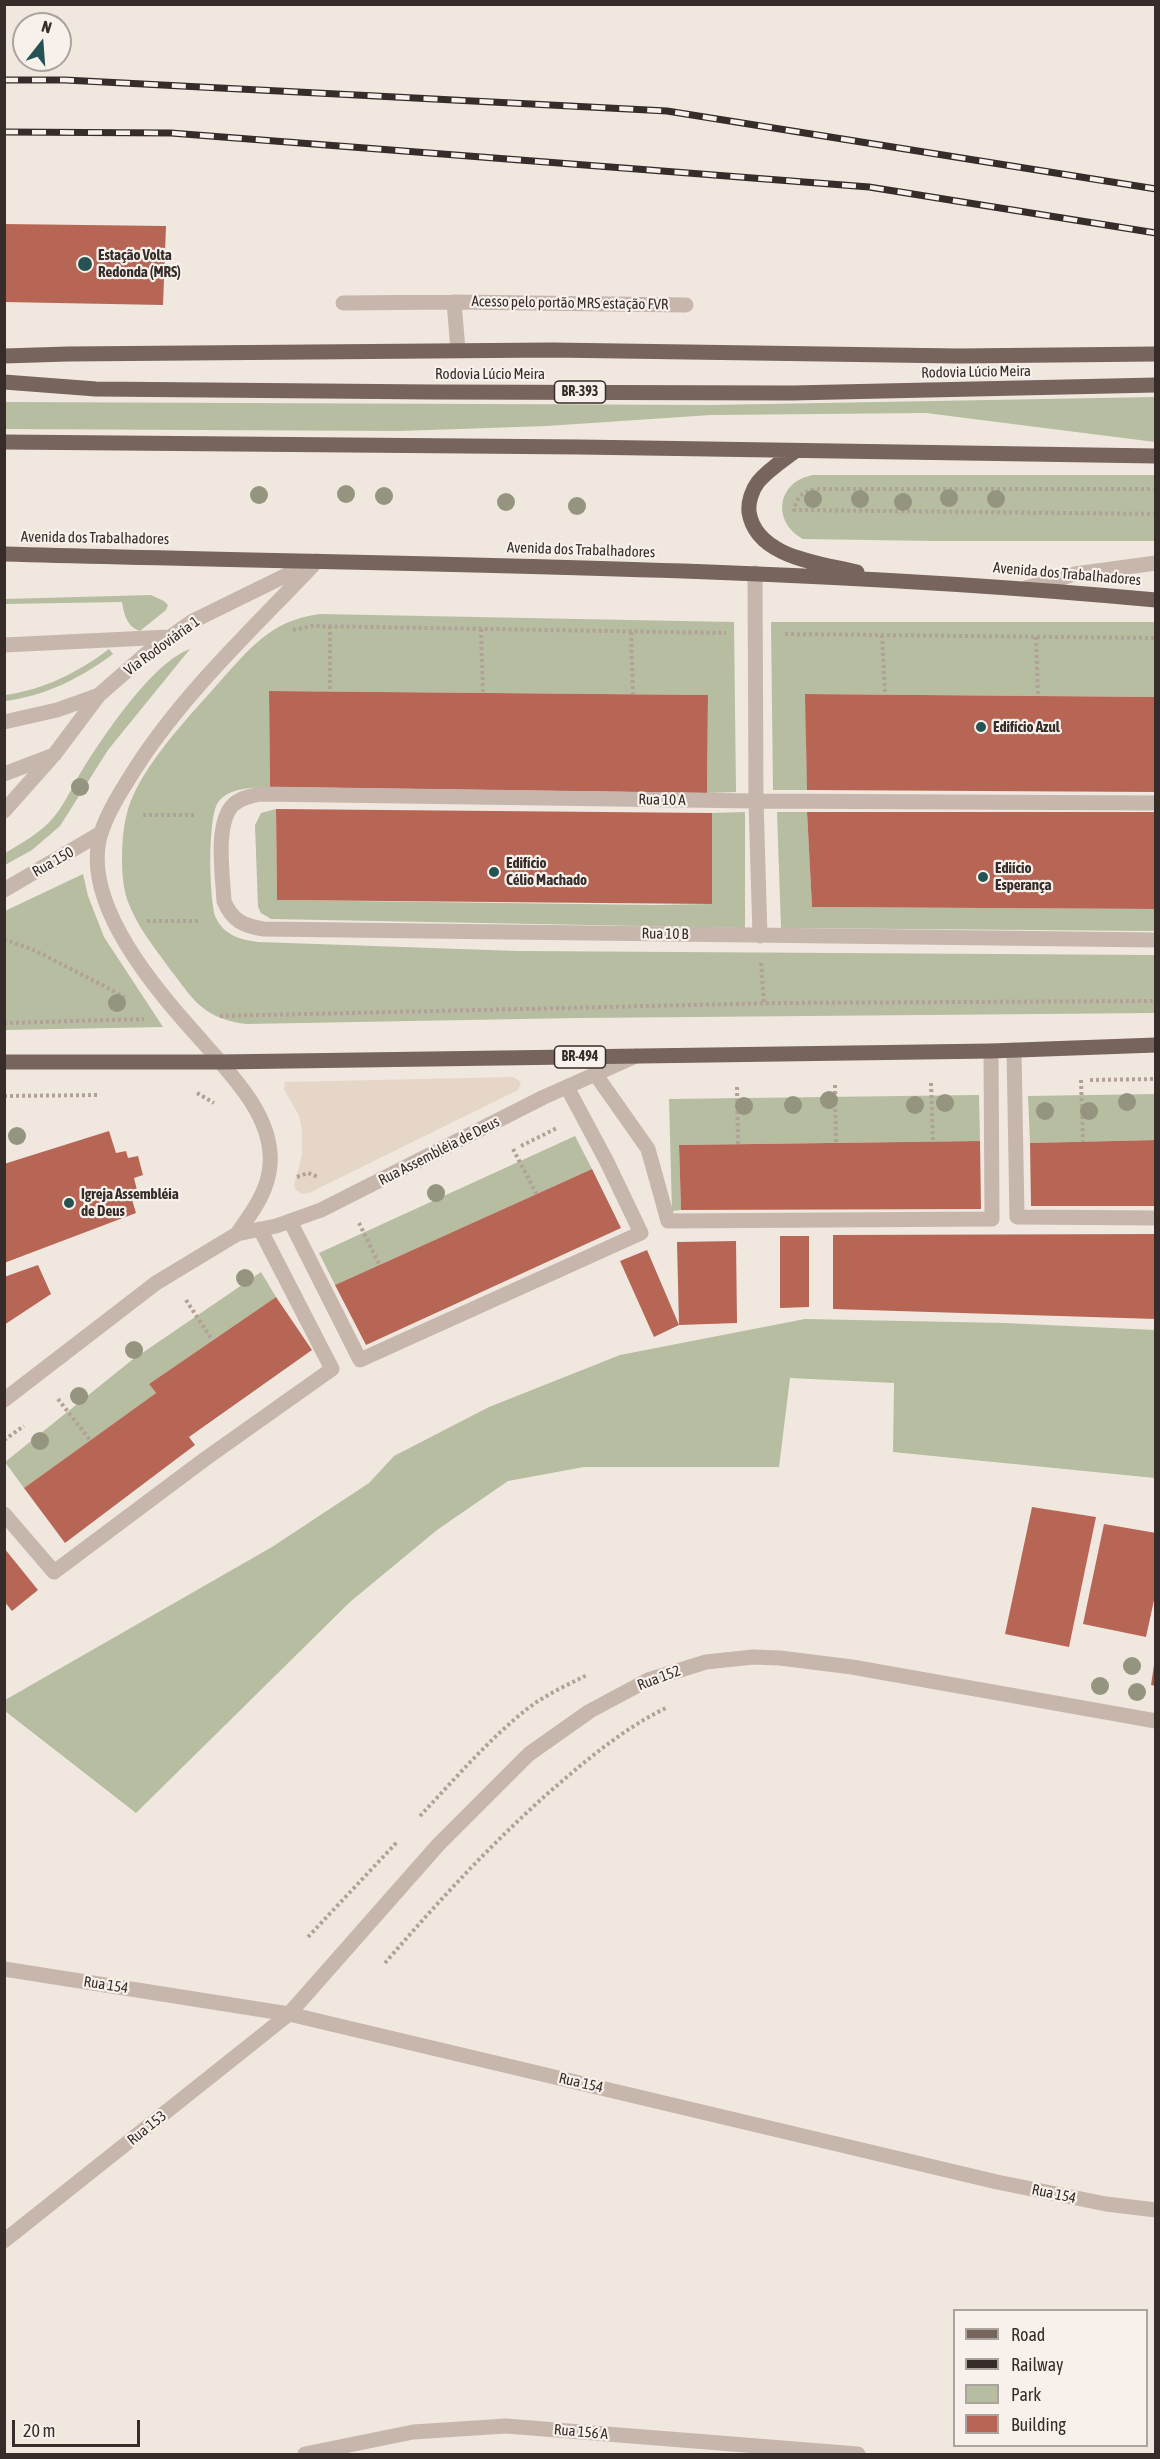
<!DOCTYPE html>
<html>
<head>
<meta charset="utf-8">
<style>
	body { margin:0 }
	#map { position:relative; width:1160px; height:2459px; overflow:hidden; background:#f0e7df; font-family:"Asap Condensed",sans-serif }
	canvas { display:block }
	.frame { position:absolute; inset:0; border:6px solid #362d2a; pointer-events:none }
	.legend { position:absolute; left:953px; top:2309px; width:195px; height:138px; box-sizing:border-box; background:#f8f1eb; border:2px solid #aaa39e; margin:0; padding:8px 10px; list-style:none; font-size:18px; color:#362d2a }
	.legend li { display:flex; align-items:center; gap:12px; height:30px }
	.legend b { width:30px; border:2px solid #aaa39e }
	.north { position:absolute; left:12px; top:12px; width:60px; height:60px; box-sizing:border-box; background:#f8f1eb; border:2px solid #aaa39e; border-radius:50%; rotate:17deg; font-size:16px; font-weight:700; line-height:24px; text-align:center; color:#362d2a }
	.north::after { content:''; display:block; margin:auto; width:21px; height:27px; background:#255252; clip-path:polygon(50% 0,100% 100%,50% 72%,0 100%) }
	.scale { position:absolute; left:12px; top:2420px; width:128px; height:27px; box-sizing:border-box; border:3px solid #362d2a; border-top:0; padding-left:8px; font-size:18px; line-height:21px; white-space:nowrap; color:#362d2a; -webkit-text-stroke:4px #f8f1eb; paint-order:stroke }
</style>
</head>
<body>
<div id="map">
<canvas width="1160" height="2459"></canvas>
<div class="frame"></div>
<ul class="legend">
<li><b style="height:8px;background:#76645d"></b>Road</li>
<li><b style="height:8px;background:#362d2a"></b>Railway</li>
<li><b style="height:16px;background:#b6bda1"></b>Park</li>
<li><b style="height:16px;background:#b76656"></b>Building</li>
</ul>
<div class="north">N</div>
<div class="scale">20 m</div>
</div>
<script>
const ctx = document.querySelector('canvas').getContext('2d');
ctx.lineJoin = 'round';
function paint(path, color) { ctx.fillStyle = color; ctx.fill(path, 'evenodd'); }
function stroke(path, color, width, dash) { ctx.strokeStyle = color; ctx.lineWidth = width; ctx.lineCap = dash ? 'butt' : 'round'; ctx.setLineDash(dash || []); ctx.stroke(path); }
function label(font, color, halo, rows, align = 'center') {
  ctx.font = font + ' "Asap Condensed",sans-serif'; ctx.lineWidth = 4.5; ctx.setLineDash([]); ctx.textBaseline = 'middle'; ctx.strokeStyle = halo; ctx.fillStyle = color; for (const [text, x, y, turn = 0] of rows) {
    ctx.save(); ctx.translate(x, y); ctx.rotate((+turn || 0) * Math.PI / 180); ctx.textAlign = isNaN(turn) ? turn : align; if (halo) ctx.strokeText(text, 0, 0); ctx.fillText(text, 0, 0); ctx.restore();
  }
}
paint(new Path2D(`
	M1156,397l-1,45 -229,-29 -215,2 -164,11 -148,5 -395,-2 1,-27 706,3z
	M813,475h342v66h-220l-132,-2c-31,-17 -27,-57 10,-64z
	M151,595l13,6 4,4 -2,5 -26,21c-13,-4 -16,-17 -18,-29l-117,2 -1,-5z
	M320,614l414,8 2,170 -29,1 1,-98 -439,-4 1,96c-17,1 -39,0 -51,14 -12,13 -10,101 -3,117 8,17 25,22 42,24l260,9 637,4v58l-578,5 -331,6c-44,-6 -52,-24 -77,-56 -15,-21 -32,-42 -41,-66 -5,-14 -6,-29 -6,-44 0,-14 1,-28 4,-41 9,-44 60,-97 89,-130 32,-35 54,-67 105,-73z
	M771,622h384v75l-349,-3 1,96h-34z
	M109,649l4,5c-32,24 -68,42 -108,47v-6c38,-5 74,-23 104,-46z
	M190,649l-82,101 -48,76 -28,24 -27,15v-12c17,-10 35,-20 48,-35 13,-15 20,-34 31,-51 21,-33 69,-105 106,-118z
	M276,809l1,91 378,5 57,-1v-91l33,-1v116l-474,-9 -10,-6 -3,-6 -3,-82 6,-12z
	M777,812h30l5,95 343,2v22l-374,-3z
	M83,874l5,22 16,41 59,90 -158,3v-119z
	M1155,1094v46l-125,3 -2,-47z
	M979,1095l1,46 -301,4 2,65 -9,1 -3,-112z
	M575,1136l17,33 -257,116 -16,-32z
	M261,1272l15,25 -127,87 7,9 -132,95 -19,-26 127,-102z
	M805,1319l199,4 151,7v148l-262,-26 1,-69 -104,-5 -11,89h-195l-76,14 -71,49 -87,72 -214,211 -131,-102v-11l267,-153 97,-64 25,-27 95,-49 131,-52z`), '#b6bda1');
paint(new Path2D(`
	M513,1077l8,5 -3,8 -209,103 -7,1 -6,-4 -2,-5 8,-30v-25l-3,-14 -15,-27 1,-7z`), '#e6d6c8');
paint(new Path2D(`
	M4,224l162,2 -3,79 -159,-3z
	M269,691l439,4 -1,98 -437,-6z
	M805,694l351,3v95l-349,-2z
	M276,809l436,4v91l-435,-4z
	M807,812h349v97l-344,-2z
	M109,1131l7,22 10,-2 2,7 10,-2 5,19 -9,3 3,12 -7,3 6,20 -132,50v-99z
	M1156,1140v66h-125l-1,-63z
	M980,1141l1,68 -300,1 -2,-65z
	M592,1169l29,59 -255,117 -31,-60z
	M1156,1234v85l-323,-10v-74z
	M780,1236h29v71l-29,1z
	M736,1241l1,82 -58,2 -2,-83z
	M647,1250l32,75 -25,12 -34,-76z
	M38,1265l13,29 -47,31v-48z
	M276,1297l36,53 -123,87 6,8 -130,98 -41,-55 132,-95 -7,-9z
	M1032,1507l64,10 -27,130 -64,-13z
	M1104,1524l52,9v58l-10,46 -63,-13z
	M4,1548l34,42 -26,21 -8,-10z
	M1154,1665l2,1v20l-5,-1z`), '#b76656');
stroke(new Path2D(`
	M1156,489h-339c-14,2 -20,7 -23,21l362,4
	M330,626v66
	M481,629l2,64
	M293,630l19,-4 414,7
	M631,632l2,62
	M785,634l371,4
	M882,635l3,60
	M1036,637l2,59
	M143,815h52
	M147,921h53
	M4,939l32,12 89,46
	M761,963l3,40
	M220,1016l557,-13 379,-2
	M4,1023l140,-4
	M1081,1080l2,62
	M1090,1080l66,-1
	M931,1083l2,59
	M835,1085l1,59
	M737,1087l1,58
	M197,1093l17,10
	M4,1096l96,-1
	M521,1146l36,-18
	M513,1149l24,46
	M297,1177l11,-4 10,4
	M359,1223l21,43
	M186,1300l26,40
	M58,1399l32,41
	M4,1440l20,-14
	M420,1816c34,-36 68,-76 107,-107 18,-14 40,-24 60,-34
	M308,1937l89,-95
	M385,1963c51,-59 103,-116 161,-168 38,-33 76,-66 122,-88`), '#b2a197', 4, [3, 3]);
stroke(new Path2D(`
	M343,303l111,-1
	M458,350l-4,-48 232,3
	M755,573l1,228 4,135
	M1026,588l49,-14 81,-11
	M4,645l165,-8
	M4,722l53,-12 42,-15 47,-41 47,-33 116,-57
	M4,774l50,-19 45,-60
	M1156,803l-400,-2 -496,-7c-9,2 -19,4 -26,10 -20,18 -11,73 -10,97 8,20 20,25 40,28l892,11
	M4,811l48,-54
	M4,890l97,-57
	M1014,1050l3,167 139,1
	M596,1075l52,74 20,72 324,-2 -1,-168
	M290,1221l70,139 281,-127 -34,-71 -40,-75
	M237,1234c15,-22 31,-42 33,-69 4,-49 -39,-90 -68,-124 -44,-49 -123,-138 -101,-208 7,-22 22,-45 34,-64 50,-78 120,-142 182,-208
	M4,1400l152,-117 81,-49 39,-8 45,-16 223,-113 92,-41
	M4,1514l50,58 151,-113 127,-90 -72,-140
	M4,1969l285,45 708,168 109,22 50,6
	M4,2241l285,-227 149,-169 91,-91 61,-43 58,-31 58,-18 47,-5 27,1 72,9 304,54
	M305,2454l108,-22 93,-6 352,28`), '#c7b6ac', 15);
stroke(new Path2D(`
	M4,356l64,-2 484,-4 406,6 198,-2
	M4,382l92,7 337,3 359,1 364,-8
	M4,442l576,5 576,9
	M794,452c-12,9 -26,18 -36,30 -6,8 -10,20 -9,30 7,46 72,51 108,60
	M4,554c384,11 769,10 1152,46
	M4,1062h216l771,-11 165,-6`), '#76645d', 15);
const rail = new Path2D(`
	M4,80h61l602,31 489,78
	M4,132l167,1 698,54 287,46`);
stroke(rail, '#362d2a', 7);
stroke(rail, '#f8f1eb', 4.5, [14]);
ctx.fillStyle = '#94947f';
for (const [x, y] of [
	[346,494],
	[259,495],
	[384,496],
	[949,498],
	[813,499],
	[860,499],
	[996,499],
	[506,502],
	[903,502],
	[577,506],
	[80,787],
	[117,1003],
	[829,1100],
	[1127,1102],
	[945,1103],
	[793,1105],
	[915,1105],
	[744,1106],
	[1045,1111],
	[1089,1111],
	[17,1136],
	[436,1193],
	[245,1278],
	[134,1350],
	[79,1396],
	[40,1441],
	[1132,1666],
	[1100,1686],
	[1137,1692]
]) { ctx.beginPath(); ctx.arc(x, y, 9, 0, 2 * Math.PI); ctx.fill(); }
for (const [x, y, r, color] of [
	[85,264,8,"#255252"],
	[981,727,6,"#255252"],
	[494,872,6,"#255252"],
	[983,877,6,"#255252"],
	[69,1203,6,"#255252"]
]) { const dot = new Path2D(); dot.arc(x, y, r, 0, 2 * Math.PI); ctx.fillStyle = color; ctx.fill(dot); stroke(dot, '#f8f1eb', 2); }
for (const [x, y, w] of [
	[580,392,51],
	[580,1057,51]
]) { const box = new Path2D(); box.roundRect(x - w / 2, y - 11, w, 22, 4.5); ctx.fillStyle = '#f8f1eb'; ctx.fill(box); stroke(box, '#362d2a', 1.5); }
label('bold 14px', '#362d2a', null, [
	["BR-393",580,392],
	["BR-494",580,1057]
]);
label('bold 15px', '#362d2a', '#f8f1eb', [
	["Estação Volta",98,255],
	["Redonda (MRS)",98,272],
	["Edifício Azul",993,727],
	["Edifício",506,863],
	["Célio Machado",506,880],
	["Ediício",995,868],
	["Esperança",995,885],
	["Igreja Assembléia",81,1194],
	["de Deus",81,1211]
], 'left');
label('15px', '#362d2a', '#f8f1eb', [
	["Acesso pelo portão MRS estação FVR",570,303,1],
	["Rodovia Lúcio Meira",976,372,-1],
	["Rodovia Lúcio Meira",490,374],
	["Avenida dos Trabalhadores",95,538,1],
	["Avenida dos Trabalhadores",581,550,2],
	["Avenida dos Trabalhadores",1067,574,5],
	["Via Rodoviária 1",162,646,-36],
	["Rua 10 A",662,800,1],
	["Rua 150",53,862,-30],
	["Rua 10 B",665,934,1],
	["Rua Assembléia de Deus",439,1151,-27],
	["Rua 152",659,1678,-21],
	["Rua 154",106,1985,9],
	["Rua 154",581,2083,13],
	["Rua 153",147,2128,-39],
	["Rua 154",1054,2194,12],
	["Rua 156 A",581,2432,5]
]);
</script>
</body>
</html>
